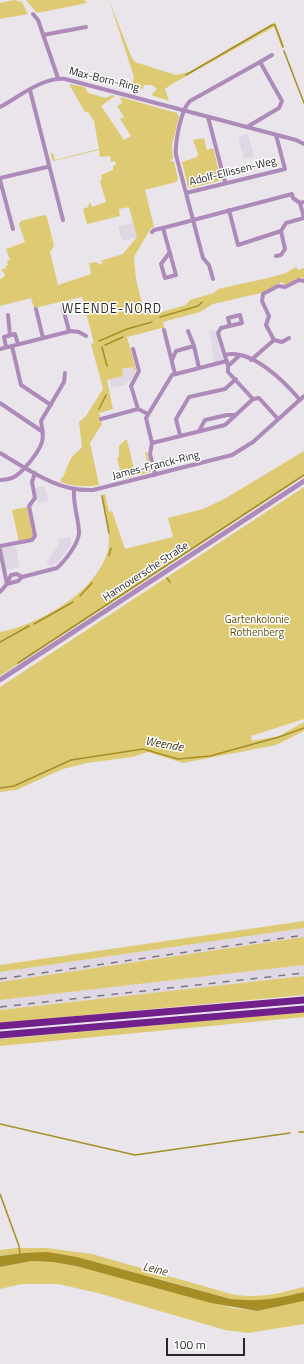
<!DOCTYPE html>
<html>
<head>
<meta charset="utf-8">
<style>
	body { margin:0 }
	#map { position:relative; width:304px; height:1364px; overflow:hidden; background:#e9e5ea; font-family:"Titillium Web",sans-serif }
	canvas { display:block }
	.scale { position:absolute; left:166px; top:1338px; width:79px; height:18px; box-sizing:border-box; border:2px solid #272628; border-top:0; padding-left:5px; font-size:12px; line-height:14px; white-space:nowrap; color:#272628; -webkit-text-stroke:3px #fff; paint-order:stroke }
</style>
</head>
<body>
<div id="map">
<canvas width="304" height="1364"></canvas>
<div class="scale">100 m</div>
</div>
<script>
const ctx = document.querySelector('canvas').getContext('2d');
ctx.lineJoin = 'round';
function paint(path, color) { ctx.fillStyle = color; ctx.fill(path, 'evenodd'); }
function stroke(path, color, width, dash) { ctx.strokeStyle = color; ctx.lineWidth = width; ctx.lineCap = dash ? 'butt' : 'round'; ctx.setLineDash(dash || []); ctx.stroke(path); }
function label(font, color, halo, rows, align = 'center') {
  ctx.font = font + ' "Titillium Web",sans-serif'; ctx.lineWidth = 3; ctx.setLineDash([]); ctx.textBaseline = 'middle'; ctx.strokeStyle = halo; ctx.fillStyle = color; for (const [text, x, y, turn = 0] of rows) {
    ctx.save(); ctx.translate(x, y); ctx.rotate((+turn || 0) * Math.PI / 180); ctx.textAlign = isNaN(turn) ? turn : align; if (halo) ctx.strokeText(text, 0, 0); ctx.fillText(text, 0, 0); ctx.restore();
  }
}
paint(new Path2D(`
	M248,134l6,23 -10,2 -6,-22z
	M134,223l4,14 -16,4 -4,-15z
	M215,330l8,30 -9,2 -3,-14 2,-1 -4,-16z
	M133,367l2,8 -10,10 -14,3 -2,-9 14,-3 -2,-6z
	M44,486l5,15 -11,2 -3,-15z
	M70,537l1,7 -14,20 -2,-1 -3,4 -6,-4 13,-19 -1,-5z
	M12,545v2l4,-1 4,21 -15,3 -4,-23z
	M304,928v9l-304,45v-10z
	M304,965v11l-304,34v-10z`), '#dfd7e3');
paint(new Path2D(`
	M14,0l8,2 6,12 -28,5v-16z
	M26,0h58l3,3 -50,10z
	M109,0l22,56 4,6 41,13 13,-3 86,-50 9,24 -2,2 -8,-21 -102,57 -7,5 4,12 -18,-6 6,-6 -5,-4h-8l-1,4 -11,-2 2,-10z
	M69,84l16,3 3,6 18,5 6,-3 3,1 -14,10 23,34 7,-4 -11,-17 4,-2 -7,-11 5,-3 -2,-6 57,16 2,4 -7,28 1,14 -4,1 5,2 4,17 -2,3 -31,8 9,37 -3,1 -16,27 -1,4 2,20 7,28 15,6 28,-8 4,-5 24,-7 4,-4 50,-11 18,-5 10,-6 2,3 6,-2v11l-2,-2 -17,8 -3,-3 -21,11 -48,11 -13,8 -37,10 2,8 -2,1 -1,-3 -35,9 9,33 -2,1 -1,-4 -11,2 1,7 -16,4 6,29 -14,4 3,11 -12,19 9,42c-13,2 -25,2 -38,-3v-4l2,-1 8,-19 11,-11 -3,-25 7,-6 17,-27 -12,-45 3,-1 -12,-46 -48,11 -3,-10 -31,8v-27l4,-2 1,-3 -4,-4 5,-2 -1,-2 3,-1 -1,-4 3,-1 -4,-11 19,-7 -6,-18 2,-3 23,-6 3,2 7,29 -4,6 8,33 33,-11 -2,-11 7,-1 5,3 2,-3 -3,-1 23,-7 14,-17 -8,-30 -10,2 1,7 -33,8 -4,-15 5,-2 2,-5 2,5 14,-5 -6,-21 2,-1 -1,-5 12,-5v-4l3,-1 -1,-4 -4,1 -1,-6 -10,1 -1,-7 -45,11 -2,-1 -1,-7h2l2,7 44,-11 -5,-28 -6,-9h-3z
	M204,138l3,12 6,-2 8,30 -2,3 -28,7 -3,-1 -6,-25 15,-5 1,-3 -5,-14z
	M125,440h2l8,33 14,-3 -4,-18h2l5,18 -2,2 -28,7 -5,-22h2v-11z
	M304,451v25l-304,200v-44c38,-7 95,-39 107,-79 6,-17 -3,-40 -6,-58l4,-1 4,18 3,-1 13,38 48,-12 -5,-19 35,-9 23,-11z
	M304,487v232l-53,17 1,5 27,-5 25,-14v9l-28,14 -93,18 -35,-11 -16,5 -45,6 -24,6 -47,21 -16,2v-105z
	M27,507l6,29 -2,3 -12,3 -7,-32z
	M304,921v7l-304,44v-7z
	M304,937v28l-304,35v-18z
	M304,976v19l-304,28v-13z
	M304,1012v5l-304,29v-7z
	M16,1248h31l45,6 139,40c28,5 45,0 73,-7v5l-35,9 -14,1 -24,-3 -72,-20 -135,-26 -24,3v-6z
	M32,1261l20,1 24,4 157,42 24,3 47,-10v23l-56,9 -23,-3 -127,-37 -40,-9h-36l-22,5v-22z`), '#dfca74');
paint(new Path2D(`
	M47,1252l30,5 154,42c29,3 45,0 73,-7v9l-47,10 -46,-8 -135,-37 -24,-4 -20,-1 -32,6v-11l24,-3z`), '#a48e25');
stroke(new Path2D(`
	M284,51l20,52
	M186,75l86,-50h3l8,22
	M160,317l38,-11 4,-4
	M99,341l28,-12 25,-7
	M105,345l18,-8
	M102,347l5,19
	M99,409l7,-14
	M102,496l7,37
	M109,556l2,-8
	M157,563l4,5
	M167,578l3,4
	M80,596l12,-13
	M34,624l39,-22
	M0,642l29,-16
	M18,663l286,-188
	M0,788l14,-2 57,-26 72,-11 35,10 32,-3 69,-19 25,-9
	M0,1124l135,31 155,-22
	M299,1132h5
	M0,1194l19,52 1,9`), '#a48e25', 1.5);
stroke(new Path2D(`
	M33,14l5,6 20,58
	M43,35l43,-8
	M260,62l12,-7
	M30,90l33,130
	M0,107c19,-10 42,-30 65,-28l231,61 8,4
	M208,117l17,65
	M0,178l47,-11 2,-2
	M0,180l13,49
	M186,193l99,-24 -9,-34
	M229,210l9,35 43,-14 5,-8 18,-5 -4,-15
	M152,232l2,-2 9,-2
	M170,252l-9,12 4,14 11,-3 -13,-47 129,-34 1,4 7,5 4,-1
	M276,256l5,-1 4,-6 -4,-18
	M213,279l-4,-14 -6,-7 -27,-103c-1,-13 5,-46 14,-54l70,-39 22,39 -3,7 -32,19
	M63,308l6,23
	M36,309l7,29
	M8,315l2,20
	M230,326l-2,-8 12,-3 2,8 -21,5 -3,5 10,33 11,-10
	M164,330l11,44
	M188,331l6,15
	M274,340l8,2 7,-4
	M12,346l9,39 30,20
	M6,347l-2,-10 11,-3 3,10
	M0,349l71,-18 8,1 7,4
	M133,349l6,22 -8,15 7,23
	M225,355c26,-7 60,27 75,45
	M172,360l4,-9 18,-5 5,22
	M251,360l23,-20 -8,-15 3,-9 -7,-15 1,-7 15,-8 7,1 14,-7 5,1
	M228,366v6l25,27 6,-1 19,21
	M0,403l43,29
	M101,419l37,-10 10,5
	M199,431l6,-11 22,-5h9
	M180,435l-4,-16 13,-22 36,-8 11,-10
	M152,443l73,-18 28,-26
	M0,453c29,17 58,39 93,37l139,-35 21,-13 51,-46
	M155,475l-5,-21 2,-11 -6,-25 26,-43 55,-14
	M0,480c4,0 9,-1 12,-2 10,-4 27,-26 30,-36 2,-7 0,-14 -1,-21l23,-39 1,-9
	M0,546l32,-6 3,-4 -6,-30 6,-8 -3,-16 3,-9
	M0,550l7,34 -7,8
	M22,577l-5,-3 -6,1 -4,9 11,-3 4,-4 35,-9c8,-7 23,-26 22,-37 -1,-14 -6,-27 -5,-41`), '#ae8abb', 4);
stroke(new Path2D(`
	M0,680l304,-199`), '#ae8abb', 5);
stroke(new Path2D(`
	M0,1026l304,-26
	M0,1035l304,-26`), '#72208a', 7);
stroke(new Path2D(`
	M0,979l304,-44
	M0,1007l304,-34`), '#7b787c', 1.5, [7, 7]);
label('11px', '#272628', '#fff', [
	["Max-Born-Ring",104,80,14],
	["Adolf-Ellissen-Weg",233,172,-14],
	["James-Franck-Ring",156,466,-14],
	["Hannoversche Straße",146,572,-33]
]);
label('11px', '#615100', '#fff', [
	["Gartenkolonie",257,620],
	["Rothenberg",257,633]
]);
label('italic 12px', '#42390e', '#fff', [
	["Weende",164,745,10],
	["Leine",155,1270,14]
]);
ctx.letterSpacing = '1px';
label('13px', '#272628', '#fff', [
	["WEENDE-NORD",112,310]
]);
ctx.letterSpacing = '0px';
</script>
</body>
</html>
